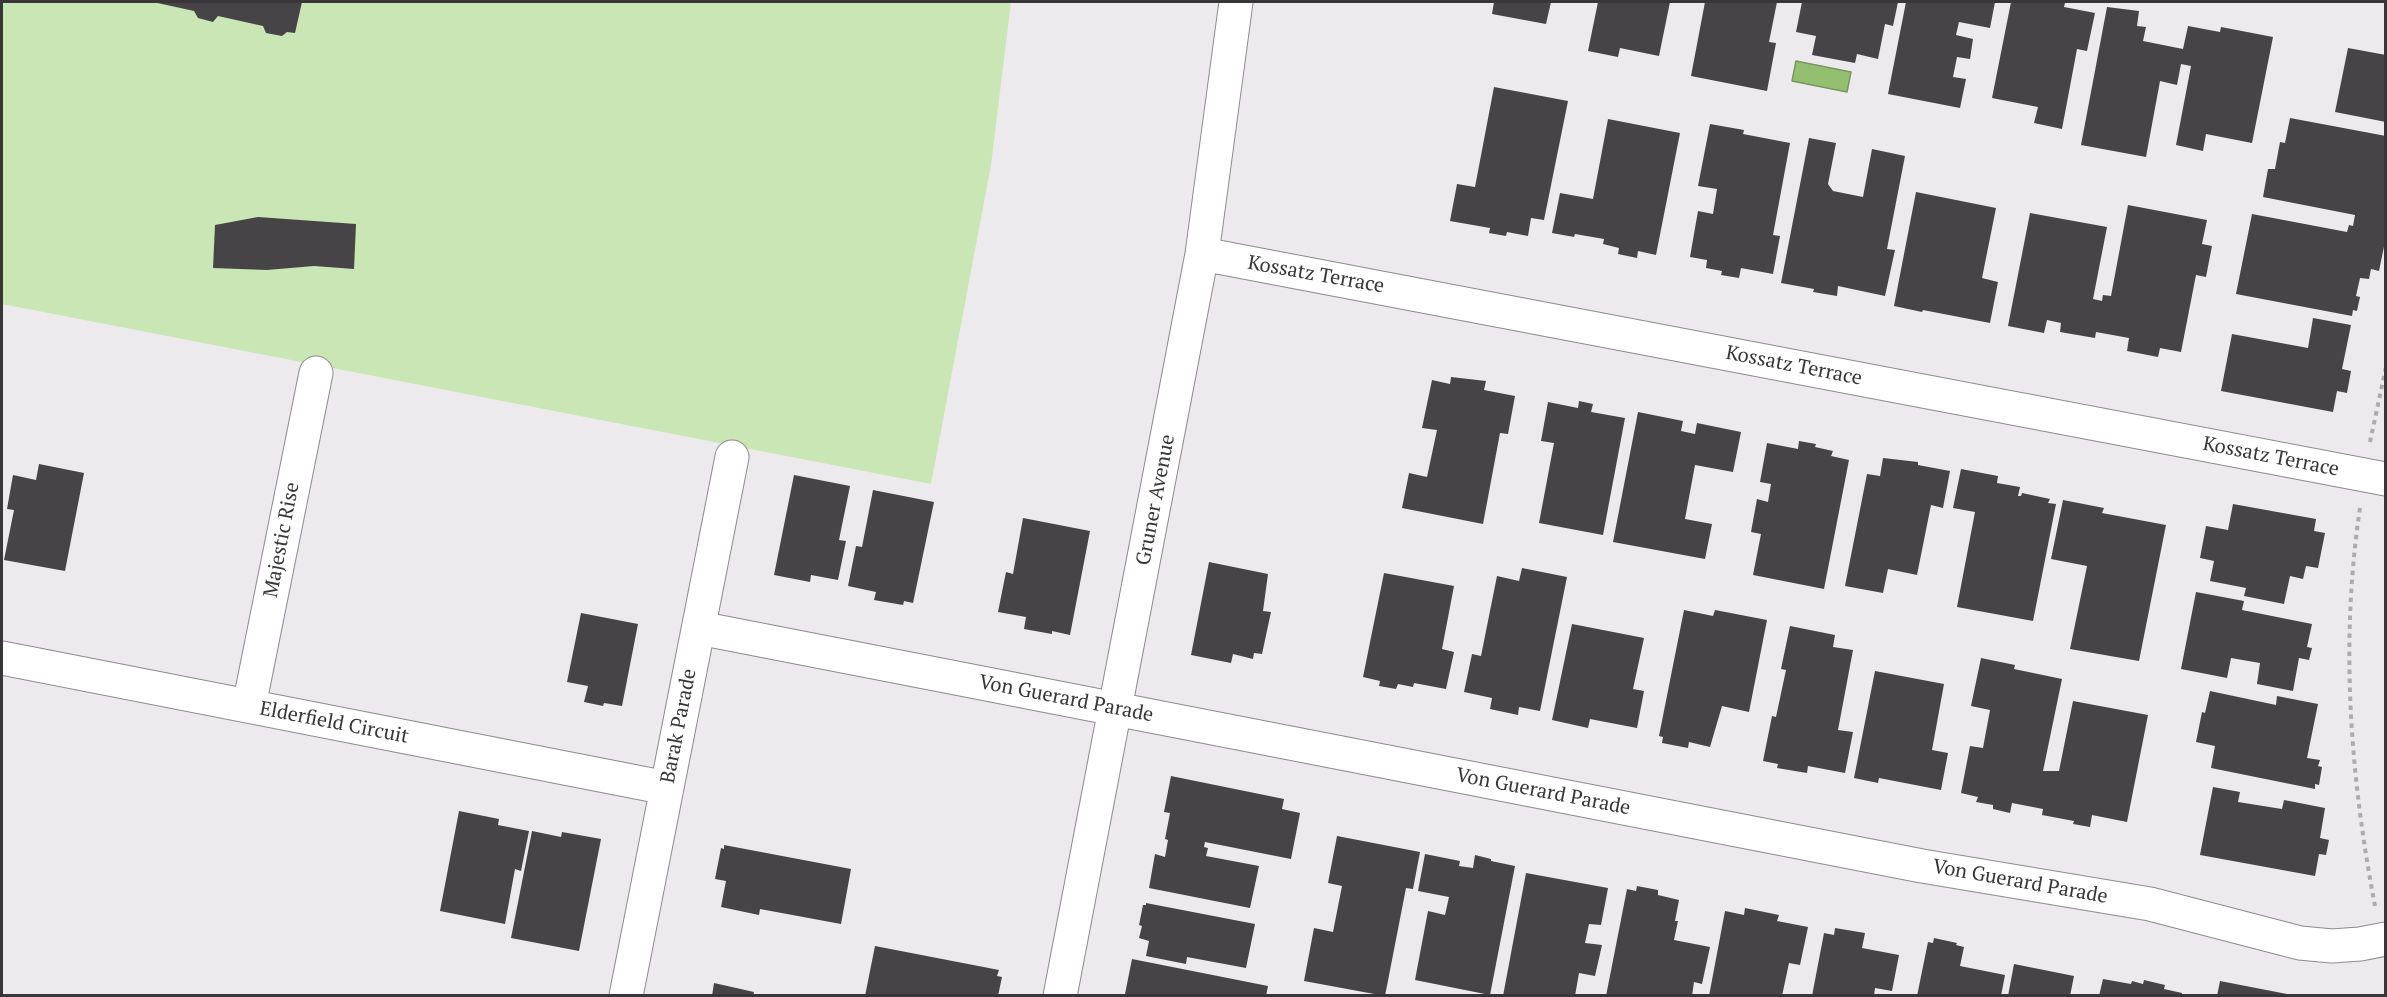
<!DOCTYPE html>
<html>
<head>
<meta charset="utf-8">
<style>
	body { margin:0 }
	#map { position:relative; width:2387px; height:997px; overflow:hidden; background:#edeaee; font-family:"PT Serif",serif }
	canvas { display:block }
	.frame { position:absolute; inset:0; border:3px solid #383638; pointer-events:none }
</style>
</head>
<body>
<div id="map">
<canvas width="2387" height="997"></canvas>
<div class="frame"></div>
</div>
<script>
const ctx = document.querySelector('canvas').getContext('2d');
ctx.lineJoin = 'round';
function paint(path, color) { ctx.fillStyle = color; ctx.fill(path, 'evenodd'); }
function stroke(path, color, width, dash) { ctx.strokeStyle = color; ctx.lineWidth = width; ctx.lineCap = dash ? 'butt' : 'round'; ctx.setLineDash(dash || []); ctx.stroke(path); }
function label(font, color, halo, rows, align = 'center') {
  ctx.font = font + ' "PT Serif",serif'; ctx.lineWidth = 6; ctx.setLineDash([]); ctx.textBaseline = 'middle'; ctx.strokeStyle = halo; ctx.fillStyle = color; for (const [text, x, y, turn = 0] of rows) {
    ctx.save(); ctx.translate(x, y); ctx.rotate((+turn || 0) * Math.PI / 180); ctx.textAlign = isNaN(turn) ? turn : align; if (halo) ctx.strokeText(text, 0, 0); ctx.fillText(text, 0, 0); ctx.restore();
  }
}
paint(new Path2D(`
	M2,2h1009l-20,163 -60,319 -929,-180z`), '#cae6b4');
const water = new Path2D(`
	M1796,61l55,11 -4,20 -55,-11z`);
paint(water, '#95bf70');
stroke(water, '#79965f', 1.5);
paint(new Path2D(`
	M153,2h149l-7,31 -8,-1 -5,4 -16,-3 -3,-7 -45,-10 -5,6 -15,-4 -4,-7z
	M1494,2h57l-5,22 -54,-10z
	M1598,2h72l-11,54 -39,-8 -2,9 -30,-6z
	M1705,2h72l-8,40 7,1 -9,48 -76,-15z
	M1802,2h96l-5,24 -8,-2 -7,35 -21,-5 -2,9 -43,-8 4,-19 -20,-4z
	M1906,2h89l-5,26 -31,-6 -3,13 17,4 -3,20 -13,-2 -4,20 13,2 -6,29 -72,-14z
	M2011,2h49l5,1 -1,4 31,6 -8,38 -10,-2 -15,80 -28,-6 4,-16 -46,-9z
	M2107,7l32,4 -2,15 9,1 -3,14 40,8 5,-23 32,6 1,-5 52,10 -21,106 -46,-9 -3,17 -27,-6 15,-79 -10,-2 -4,21 -17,-4 -14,76 -65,-12z
	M2348,48l38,7v67l-51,-10z
	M1494,87l74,14 -24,119 -13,-2 -3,18 -21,-4 -1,4 -17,-3 1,-5 -40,-7 7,-37 18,3z
	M2290,118l96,18v101l-7,34 -8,-2 -2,10 -9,-1 -4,18 4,1 -3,14 -4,-1 -1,6 -116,-22 16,-80 95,18 2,-7 4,1 2,-11 -92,-18 5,-28h7l5,-27 5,1z
	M1608,119l72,14 -24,122 -18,-4 -1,7 -19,-4 1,-6 -16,-4 1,-5 -29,-5 -1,3 -22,-4 8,-40 33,6z
	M1710,124l34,6 -1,4 47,9 -17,92 7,1 -7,38 -32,-6 -2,10 -18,-3 1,-4 -16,-3 1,-8 -17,-3 8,-46 15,3 4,-25 -19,-3z
	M1809,138l27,5 -8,41 5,7 30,6 9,-48 33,7 -18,93 8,1 -10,46 -47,-10 -1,10 -24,-4 1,-3 -33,-6z
	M1916,192l80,16 -14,70 16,4 -8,41 -67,-13 -1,2 -28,-6z
	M2128,205l79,15 -5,24 10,2 -6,31 -10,-2 -15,77 -21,-4 -2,9 -31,-6 2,-13 -33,-6 -1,6 -35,-6 1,-9 -14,-3 -3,13 -36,-7 22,-113 77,14 -14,72 9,2 1,-6 8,1z
	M258,217l98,7 -2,45 -40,-3 -47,4 -54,-2 2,-43z
	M2313,318l38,7 -9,44 9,2 -4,22 -10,-2 -4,21 -112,-21 11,-57 76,14z
	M1451,377l35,4 -2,9 31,6 -7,38 -8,-1 -17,91 -81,-16 7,-35 18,4 10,-47 -15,-2 10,-48 18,4z
	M1579,401l14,3 -2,8 34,6 -22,117 -64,-12 15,-80 -13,-2 7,-39 30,6z
	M1638,412l45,9 -2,10 14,3 2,-11 44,9 -8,40 -38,-7 -10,54 27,5 -7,35 -92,-17z
	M1799,441l17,3 -1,3 18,4 -2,5 18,4 -25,129 -71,-14 8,-41 -10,-2 6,-33 11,3 3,-18 -11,-2 7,-39 31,6z
	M1883,458l35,4v3l32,6 -7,37 -12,-3 -14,70 -29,-6 -5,24 -38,-7 22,-112 13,2z
	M39,464l45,9 -19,98 -61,-11 10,-50 -7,-1 6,-34 23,5z
	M1961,469l37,7 -1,7 23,4 -2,9h3l1,-3 28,6 -2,4 8,1 -23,117 -76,-14 18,-95 -22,-4z
	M794,475l56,11 -11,54 7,1 -8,39 -27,-5 -1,7 -36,-7z
	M873,490l61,12 -21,101 -9,-2 -1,4 -29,-5 2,-8 -28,-6 8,-40 6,1z
	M2063,500l41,8 -2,5 64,12 -27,136 -69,-12 17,-83 -36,-7z
	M2233,504l83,15 -2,12 11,2 -7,35 -12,-2 -3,13 -13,-3 -6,28 -40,-8 2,-8 -36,-7 4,-20 -14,-3 6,-32 22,4z
	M1023,518l67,13 -20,104 -18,-4v3l-28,-5 2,-12 -28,-5 8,-40 7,2z
	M1209,562l59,12 -5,37 8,1 -9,42 -8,-1 -1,6 -20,-5 -2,9 -40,-8z
	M1522,568l45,9 -27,134 -21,-4 -1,8 -28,-6 2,-11 -28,-6 8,-38 9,2 16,-80 22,5z
	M1384,573l70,13 -12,63 12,3 -8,37 -32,-6 -1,4 -15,-3 -2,5 -17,-3 1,-5 -17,-4z
	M2196,592l48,9 -2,9 70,14 -5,23 5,1 -3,12 -10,-2 -6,33 -36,-7 3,-21 -29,-5 -4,20 -46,-9z
	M1684,610l29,6 2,-6 52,10 -18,92 -27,-6 -12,41 -21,-5 -1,6 -26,-5 1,-6 -4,-1z
	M581,613l57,11 -16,82 -18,-3 -1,3 -19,-4 4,-16 -21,-4z
	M1572,624l72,14 -11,51 11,2 -7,37 -47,-9 -2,9 -36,-8z
	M1790,626l45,9 -2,12 20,3 -15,80 15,2 -8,41 -37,-7 -1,7 -30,-5 1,-4 -15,-3 9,-45 4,1 10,-47 -5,-1z
	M1981,658l34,7 -1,4 48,10 -19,92h16l14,-70 75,14 -21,107 -35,-7 -2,12 -17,-3 1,-3 -32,-6 1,-6 -31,-6 -2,10 -17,-4v-4l-17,-3 2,-5 -17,-4 9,-47 13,2 7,-38 -19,-4z
	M1875,671l69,13 -12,66 16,3 -7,37 -62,-12 -1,5 -24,-5z
	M2210,691l66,14 1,-9 41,8 -11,54 13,2 -2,6 4,1 -3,18 -4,-1v5l-104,-21 4,-22 -19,-4 6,-30 3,1z
	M1171,776l113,23 -2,10 18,4 -9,46 -86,-17 -1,5 4,1 -2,8 53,10 -9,42 -101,-20 6,-34 10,3 3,-17 -3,-1 5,-26 -6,-1z
	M2213,787l27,5 -2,10 44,7 2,-9 41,8 -5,30 9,2 -3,15 -7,-1 -4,22 -115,-21z
	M459,811l40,8 -1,6 31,6 -8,40 -6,-2 -10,55 -65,-13z
	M532,831l29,6 1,-5 39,7 -22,112 -68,-13z
	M1337,836l83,16 -7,37 -7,-1 -21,108 -81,-15 10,-53 19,4 9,-46 -14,-3z
	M724,845l127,24 -10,55 -81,-15 -1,6 -38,-8 5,-26 -11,-2 6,-31 3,1z
	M1425,854l35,7 -1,5 14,2 2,-13 16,4v2l24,5 -25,129 -75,-15 13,-69 17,4 4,-18 -31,-6z
	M1526,873l82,15 -7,37 -12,-1 -4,19 17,2 -7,31 -16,-3 -4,23h-72z
	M1637,886l21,4v5l21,5 -4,21h3l-4,19 36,7 -8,37 -8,-2 -2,14h-86l21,-107 9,2z
	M1146,903l109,21 -9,44 -59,-11 -1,7 -40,-8 3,-15 -10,-3 3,-12 -3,-1 4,-20h3z
	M1745,908l34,7 -2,6 31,6 -8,38 -11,-2 -7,33h-73l16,-85 19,4z
	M1835,928l30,5 -3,15 37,7 -7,36 -17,-3 -1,8h-62l12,-63 10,2z
	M1934,938l23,5 -1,2 8,2 -4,19 45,9 -4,21h-84l11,-54 5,1z
	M875,946l124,24 -2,6 5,1 -4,19h-133z
	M1132,959l136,27 -2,10 -141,-2z
	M2014,964l60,12 -4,20h-62z
	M2103,979l28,5 1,-3 11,3 1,-4 21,5 -1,4 18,4v3h-83z
	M2220,981l67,13v2h-70z
	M714,983l40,9 -1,4h-41z`), '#474447');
const minor = new Path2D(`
	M1202,254l1184,225
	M699,628l1223,238 228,38 150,39 32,3 28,-2 26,-5
	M2,658l665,130
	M249,706l67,-333
	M626,996l106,-539
	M1060,996l142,-742 34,-252`);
stroke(minor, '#8d8a8e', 35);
stroke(new Path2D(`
	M2370,442l16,-75
	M2360,508c-20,133 -10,267 15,398`), '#aeabae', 4, [4.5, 4.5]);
stroke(minor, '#fff', 33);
label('20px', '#383638', '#fff', [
	["Kossatz Terrace",1316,275,10],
	["Kossatz Terrace",1794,366,11],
	["Kossatz Terrace",2271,457,11],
	["Gruner Avenue",1156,500,-79],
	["Majestic Rise",282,540,-79],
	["Von Guerard Parade",1066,699,11],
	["Elderfield Circuit",334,723,11],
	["Barak Parade",679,726,-79],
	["Von Guerard Parade",1543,792,11],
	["Von Guerard Parade",2020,882,10]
]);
</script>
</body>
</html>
